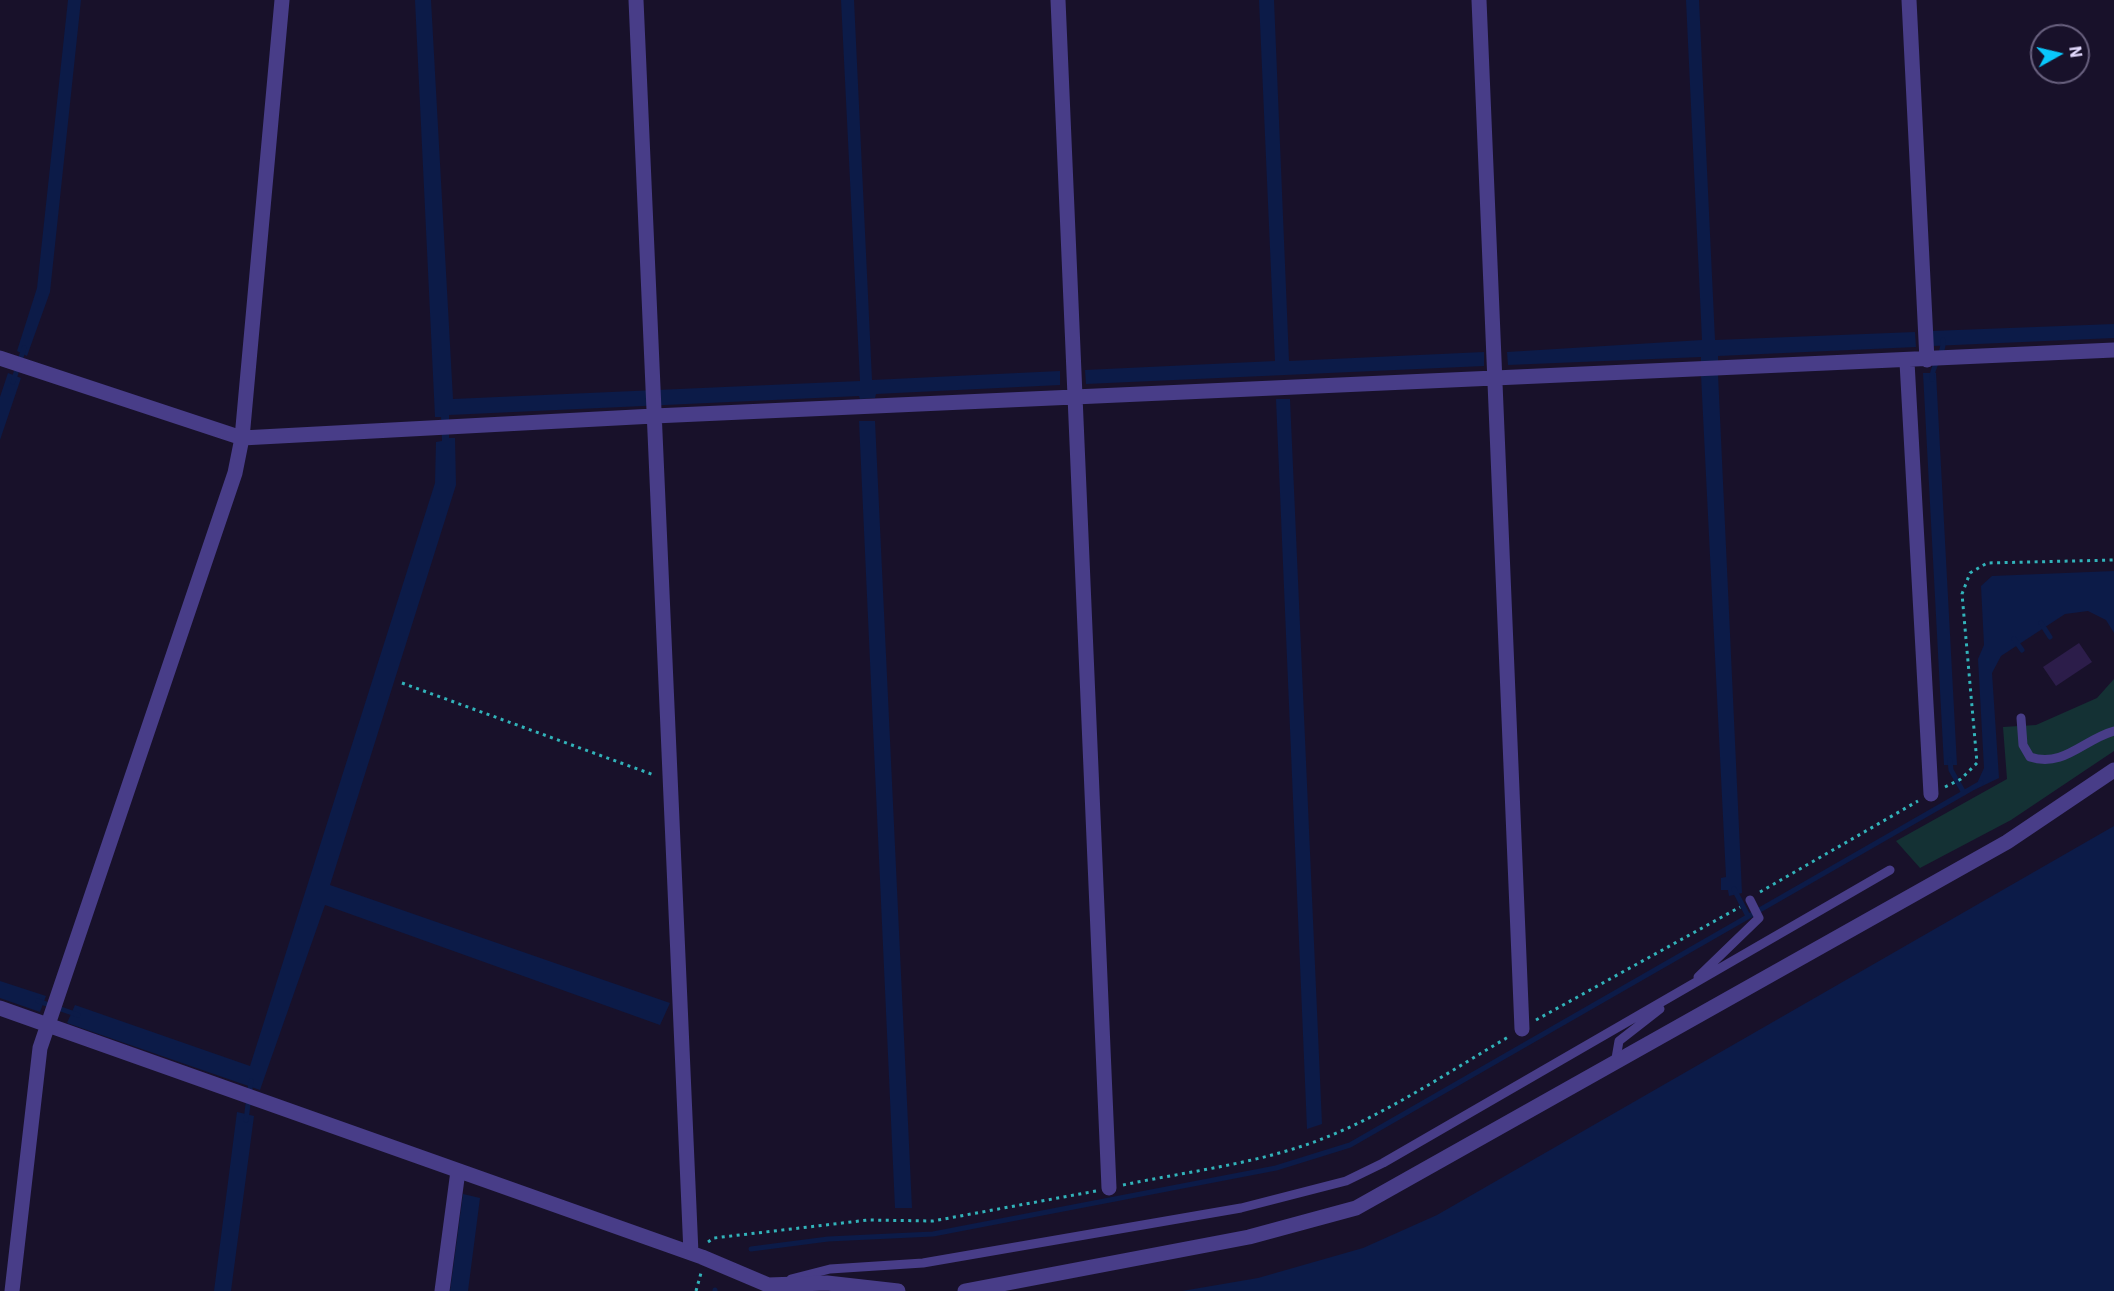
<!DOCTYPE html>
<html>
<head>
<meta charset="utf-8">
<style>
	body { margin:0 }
	#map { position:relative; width:2114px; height:1291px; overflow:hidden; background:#18112a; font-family:"IBM Plex Sans",sans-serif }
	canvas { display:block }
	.north { position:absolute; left:2030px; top:24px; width:60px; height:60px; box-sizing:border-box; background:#18112a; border:2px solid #69617f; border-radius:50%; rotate:82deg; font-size:16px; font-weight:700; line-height:24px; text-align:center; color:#e3dafe }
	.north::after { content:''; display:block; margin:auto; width:21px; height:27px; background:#09c7fb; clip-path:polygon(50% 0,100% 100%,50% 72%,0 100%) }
</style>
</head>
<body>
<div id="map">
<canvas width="2114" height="1291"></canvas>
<div class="north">N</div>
</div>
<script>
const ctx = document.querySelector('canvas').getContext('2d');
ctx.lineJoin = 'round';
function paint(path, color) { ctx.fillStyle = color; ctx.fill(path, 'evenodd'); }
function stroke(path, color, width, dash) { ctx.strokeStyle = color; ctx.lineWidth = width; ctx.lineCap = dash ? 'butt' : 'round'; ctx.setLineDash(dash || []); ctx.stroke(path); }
paint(new Path2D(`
	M2114,679v72l-103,69 -91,48 -24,-27 111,-62 -4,-52 33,-2 61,-27z`), '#143134');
paint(new Path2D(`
	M68,0h13l-31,292 -23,64 -10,-5 20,-63z
	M415,0h16l22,399 407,-18 -19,-381h13l18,380 188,-9v14l-184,9 -1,4 -15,1 -1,-3 -410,19v23h6l1,47 -126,400 340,118 -10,22 -335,-120 -65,185 -193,-67 8,-18 175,61 185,-583 1,-41 6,-1 -1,-24h-6z
	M1259,0h15l15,361 195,-9v14l-398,18 -1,-14 190,-9z
	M1686,0h13l16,340 200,-8 1,15 -198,9v8h-17v-7l-193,8 -1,-13 195,-12z
	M2114,324v14l-182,8 -1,-15z
	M8,373l13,5 -21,62v-43z
	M1923,373h13l21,392h-13z
	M1718,374l24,519 -13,3 -1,-6h-7v-12l5,-1 -25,-502z
	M1276,399h14l32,725 -15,5z
	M859,421h16l37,787h-17z
	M2114,571v62l-8,-13 -18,-9 -23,3 -64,42 -9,17 7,105 -25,12 10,-22 -6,-109 6,-14 -3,-59 11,-10z
	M2114,826v465h-932l76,-13 105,-30 74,-33z
	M0,981l46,15 -6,16 -40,-14z
	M237,1112l17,4 -23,175h-17z
	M463,1194l17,4 -12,93h-18z`), '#0c1b48');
stroke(new Path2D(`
	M1932,379c-1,-14 13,-25 11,-39
	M13,382l11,-34
	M2041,623l9,14
	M2014,639l8,11
	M1950,760l1,10 13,23
	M1734,889l14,27
	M38,1001l40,14
	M246,1120l5,-39
	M751,1249l77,-10 105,-5 343,-66 74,-23 631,-362
	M715,1291v-1`), '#0c1b48', 5);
paint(new Path2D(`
	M2079,643l13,19 -36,24 -13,-19z`), '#2c1d4a');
stroke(new Path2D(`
	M402,683l252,92
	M1945,787l16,-8 16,-16 -15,-169 8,-21 17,-10 127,-3
	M1760,892l158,-91
	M1536,1020l204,-113
	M1123,1185c67,-14 140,-22 204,-48 64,-26 123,-66 183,-101
	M708,1242l6,-4 154,-18 65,1 163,-30
	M696,1291l5,-18`), '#32b3ba', 3, [3, 4.5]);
stroke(new Path2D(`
	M2021,718l2,27 7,12c34,11 54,-18 84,-26
	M1698,977l61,-59 -9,-18
	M1615,1064l4,-23 41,-32
	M791,1279l39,-10 93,-6 318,-55 105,-27 37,-18 507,-293`), '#483d88', 9);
stroke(new Path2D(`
	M636,0l55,1253
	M1058,0l51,1188
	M1479,0l43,1029
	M1909,0l18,360
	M0,358l242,80 412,-22 1460,-66
	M1907,362l24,432
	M0,1008l702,249 66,28 59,-2 71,8
	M12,1291l28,-243 195,-575 7,-35 40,-438
	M442,1291l16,-120
	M965,1291l284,-54 107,-29 651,-366 107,-72`), '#483d88', 15);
</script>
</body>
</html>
